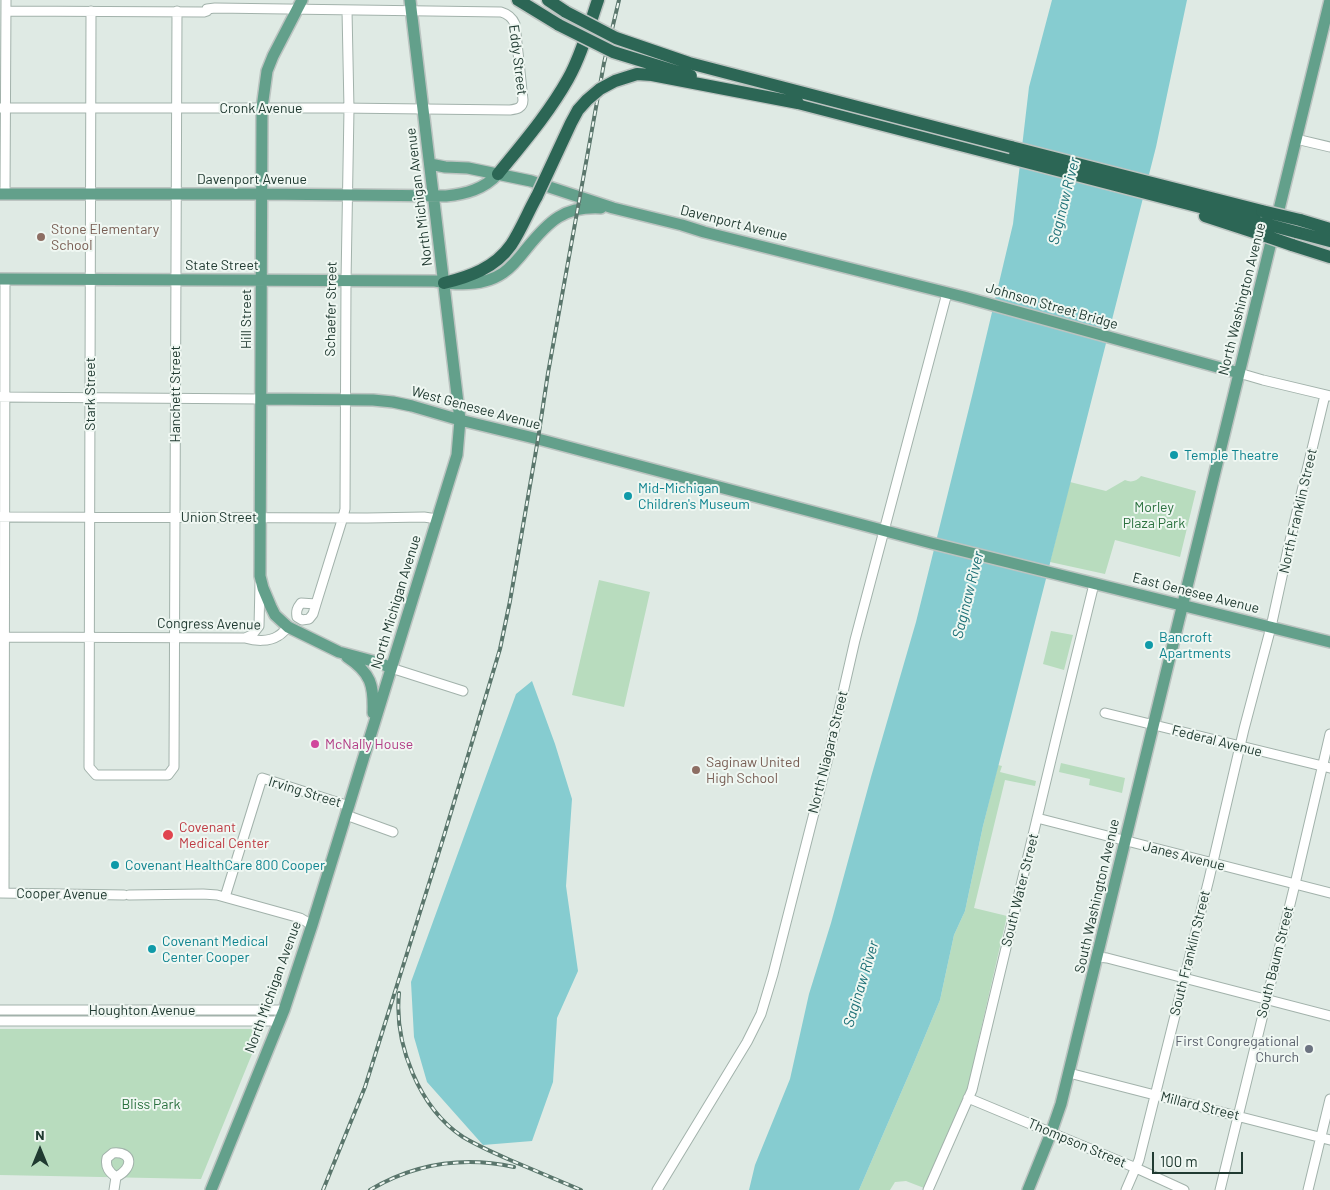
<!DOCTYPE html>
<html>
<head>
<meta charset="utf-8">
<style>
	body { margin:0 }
	#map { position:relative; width:1330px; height:1190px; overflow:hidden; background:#dfeae4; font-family:Barlow,sans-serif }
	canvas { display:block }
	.north { position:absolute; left:15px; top:1125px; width:50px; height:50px; -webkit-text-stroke:4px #eff7f2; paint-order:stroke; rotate:0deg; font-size:14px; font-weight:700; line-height:20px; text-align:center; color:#203a31 }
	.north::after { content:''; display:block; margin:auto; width:18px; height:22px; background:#203a31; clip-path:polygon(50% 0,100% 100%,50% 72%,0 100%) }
	.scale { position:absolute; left:1152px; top:1152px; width:91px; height:22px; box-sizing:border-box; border:2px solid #203a31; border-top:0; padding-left:6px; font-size:15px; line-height:18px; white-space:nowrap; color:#203a31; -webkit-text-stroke:4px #eff7f2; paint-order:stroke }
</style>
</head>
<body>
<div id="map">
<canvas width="1330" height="1190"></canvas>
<div class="north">N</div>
<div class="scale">100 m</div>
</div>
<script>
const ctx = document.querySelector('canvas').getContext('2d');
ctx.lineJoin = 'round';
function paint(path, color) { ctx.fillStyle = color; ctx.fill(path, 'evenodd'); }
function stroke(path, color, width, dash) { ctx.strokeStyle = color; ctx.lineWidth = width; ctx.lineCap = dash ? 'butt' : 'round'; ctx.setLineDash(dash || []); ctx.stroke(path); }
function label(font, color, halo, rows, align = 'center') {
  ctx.font = font + ' Barlow,sans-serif'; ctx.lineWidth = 4; ctx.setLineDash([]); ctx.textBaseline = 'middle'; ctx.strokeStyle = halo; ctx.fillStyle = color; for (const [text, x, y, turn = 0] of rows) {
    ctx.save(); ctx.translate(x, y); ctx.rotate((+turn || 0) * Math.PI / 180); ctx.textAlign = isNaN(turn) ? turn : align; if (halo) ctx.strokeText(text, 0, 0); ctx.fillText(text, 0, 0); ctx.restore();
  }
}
paint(new Path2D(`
	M1141,476l55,15 -16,66 -65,-17 -10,34 -55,-12 20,-80 36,9 19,-11c6,3 12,1 16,-4z
	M599,580l51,12 -26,115 -52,-12z
	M1051,631l22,4 -9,35 -21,-6z
	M1061,763l64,15 -3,15 -33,-8 1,-6 -31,-7z
	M998,765l4,1 -2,6 36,9 -1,5 -30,-6 -31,128 33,8 -29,126 -9,43 -45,103 -18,-7 -11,1 -5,8h-31l54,-125 27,-65 14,-65 11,-24 18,-85z
	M0,1029h258l3,3 -60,147 -201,-4z`), '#b8dcbe');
paint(new Path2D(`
	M1052,0h135l-31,147 -173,679 -18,85 -11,24 -14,65 -27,65 -54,125h-110l6,-25 35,-86 19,-85 22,-71 40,-146 45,-155 57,-230 40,-168 16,-137z
	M532,681l23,63 17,55 -6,87 12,85 -21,47 -4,64 -21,59 -49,4 -56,-63 -13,-45 -3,-55 105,-288z`), '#86ccd0');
const minor = new Path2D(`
	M91,11l-2,756 7,8h72l6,-8 3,-756
	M0,108h340l170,2c7,-1 13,-2 13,-10l-8,-76c-3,-7 -7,-10 -14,-12l-286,-4 -8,1v2l-3,1 -198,-1
	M1296,139l34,8
	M5,194l1,-194
	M1239,373l24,7 67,16
	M0,397l261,2
	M0,517l367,1 57,-1 13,2
	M316,604l-15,-1c-4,5 -5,8 -4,14l5,3 7,-1 4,-5 3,-10 27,-87 2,-8 1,-228 3,-172 -2,-99
	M0,637l245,1c10,3 24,4 33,-2 4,-2 7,-6 10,-9
	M245,638l7,-3 7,-9 1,-42
	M391,668l72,23
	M1105,713l225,55
	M346,815l47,17
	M1037,818l293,75
	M0,893l124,2
	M4,893l1,-614
	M129,895l74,-1 14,1 83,23 12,7
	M225,897l37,-119 87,28
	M1098,957l9,1 223,58
	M0,1010h284
	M0,1021h279
	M1069,1073l261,67
	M968,1098l168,70 48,22
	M113,1153c21,-2 20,16 3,24 -7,-5 -11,-10 -9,-19z
	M114,1190l2,-13
	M657,1190l90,-148 14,-28 12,-40 55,-216 27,-118 92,-347
	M928,1190l44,-100 84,-351 38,-155
	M1126,1190l13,-30 70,-281 35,-150 27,-102 17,-78 37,-154
	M1220,1190l75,-306 35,-150
	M1308,1190l22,-91`);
const major = new Path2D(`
	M302,0l-29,56 -6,15 -5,37 -2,468 3,12 8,19 4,8 13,12 51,25 41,11 11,5
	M430,164l15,3 23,1 63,13 82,27 69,17 22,7 260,65 275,76
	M0,194h262l184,2c20,-2 38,-7 52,-22
	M0,279l435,2c21,4 49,5 68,-8 9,-6 17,-16 24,-25 22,-27 37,-42 74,-40
	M261,399l112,1 20,2 19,4 48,14 78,19 393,104 399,99
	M347,657c24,16 27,28 26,56
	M211,1190l73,-180 28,-85 145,-470 3,-35 -50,-420
	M1028,1190l23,-57 10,-29 269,-1104`);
const highway = new Path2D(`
	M518,0l41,25
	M548,0l18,12
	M798,103l464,120
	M1011,147l251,64
	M498,174c25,-31 51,-61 70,-95 14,-25 21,-53 30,-79
	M1205,216l52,17
	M1300,220l30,9
	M1296,232l34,9
	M1292,245l38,12
	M444,283c25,-6 51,-15 67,-38 10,-15 17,-33 26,-49`);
stroke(minor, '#a2b2ab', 11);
stroke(major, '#bcc4c1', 14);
stroke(highway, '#bcc4c1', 15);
stroke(minor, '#fff', 9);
stroke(major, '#63a08b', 11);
stroke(highway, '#2c6655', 12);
const rail = new Path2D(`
	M399,993c-5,51 20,115 64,144 15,9 31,16 47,23 24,10 47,20 71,30
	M323,1190l42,-103 78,-248 57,-190 10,-48 28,-162 10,-66 56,-310 15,-63
	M370,1190c44,-26 93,-34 144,-23`);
stroke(rail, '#5a766c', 4);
stroke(rail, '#eff7f2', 2, [5.5]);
const highwayBridge = new Path2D(`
	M566,12l50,26 73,25 322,84
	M559,25l54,27 78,24
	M537,196l34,-73 7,-13 9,-10 13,-11 15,-8 22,-7 15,1 146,28
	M1262,211l38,9
	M1262,223l34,9
	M1257,233l35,12`);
stroke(highwayBridge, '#bcc4c1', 15, []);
stroke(highwayBridge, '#2c6655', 12);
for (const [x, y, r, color] of [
	[41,237,5,"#8d6e63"],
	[1174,455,5,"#0f9aa8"],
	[628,496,5,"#0f9aa8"],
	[1149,645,5,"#0f9aa8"],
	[315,744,5,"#d1479c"],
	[696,770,5,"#8d6e63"],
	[168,835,6,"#e0444e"],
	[115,865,5,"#0f9aa8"],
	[152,949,5,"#0f9aa8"],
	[1309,1049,5,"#6b7280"]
]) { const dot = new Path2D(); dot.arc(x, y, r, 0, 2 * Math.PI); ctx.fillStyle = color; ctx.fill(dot); stroke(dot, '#eff7f2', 2); }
label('14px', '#203a31', '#eff7f2', [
	["Eddy Street",518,60,83],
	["Cronk Avenue",261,108],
	["Davenport Avenue",252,179],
	["North Michigan Avenue",419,197,-97],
	["Davenport Avenue",734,223,14],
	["State Street",222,265],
	["North Washington Avenue",1242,299,-76],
	["Johnson Street Bridge",1052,306,16],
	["Schaefer Street",331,309,-89],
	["Hill Street",246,319,-90],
	["Stark Street",90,394,-90],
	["Hanchett Street",175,394,-90],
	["West Genesee Avenue",476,408,15],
	["North Franklin Street",1298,511,-77],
	["Union Street",219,517],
	["East Genesee Avenue",1196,593,14],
	["North Michigan Avenue",396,602,-73],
	["Congress Avenue",209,624,1],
	["Federal Avenue",1217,741,14],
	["North Niagara Street",828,752,-76],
	["Irving Street",305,792,17],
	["Janes Avenue",1184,856,14],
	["South Water Street",1020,890,-76],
	["Cooper Avenue",62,894,1],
	["South Washington Avenue",1097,896,-77],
	["South Franklin Street",1190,953,-76],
	["South Baum Street",1275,962,-76],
	["North Michigan Avenue",273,987,-70],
	["Houghton Avenue",142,1010],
	["Millard Street",1200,1106,14],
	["Thompson Street",1077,1143,23]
]);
label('14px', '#785e54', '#eff7f2', [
	["Stone Elementary",51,229],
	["School",51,245],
	["Saginaw United",706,762],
	["High School",706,778]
], 'left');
label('14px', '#0d838f', '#eff7f2', [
	["Temple Theatre",1184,455],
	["Mid-Michigan",638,488],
	["Children's Museum",638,504],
	["Bancroft",1159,637],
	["Apartments",1159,653],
	["Covenant HealthCare 800 Cooper",125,865],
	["Covenant Medical",162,941],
	["Center Cooper",162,957]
], 'left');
label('14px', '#2b713f', '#eff7f2', [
	["Morley",1154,507],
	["Plaza Park",1154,523],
	["Bliss Park",151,1104]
]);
label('14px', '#b23c85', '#eff7f2', [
	["McNally House",325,744]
], 'left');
label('14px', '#be3a42', '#eff7f2', [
	["Covenant",179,827],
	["Medical Center",179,843]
], 'left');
label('14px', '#5b616d', '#eff7f2', [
	["First Congregational",1299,1041],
	["Church",1299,1057]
], 'right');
label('italic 15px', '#1b6f75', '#eff7f2', [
	["Saginaw River",1064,201,-76],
	["Saginaw River",968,595,-76],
	["Saginaw River",861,984,-73]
]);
</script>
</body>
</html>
